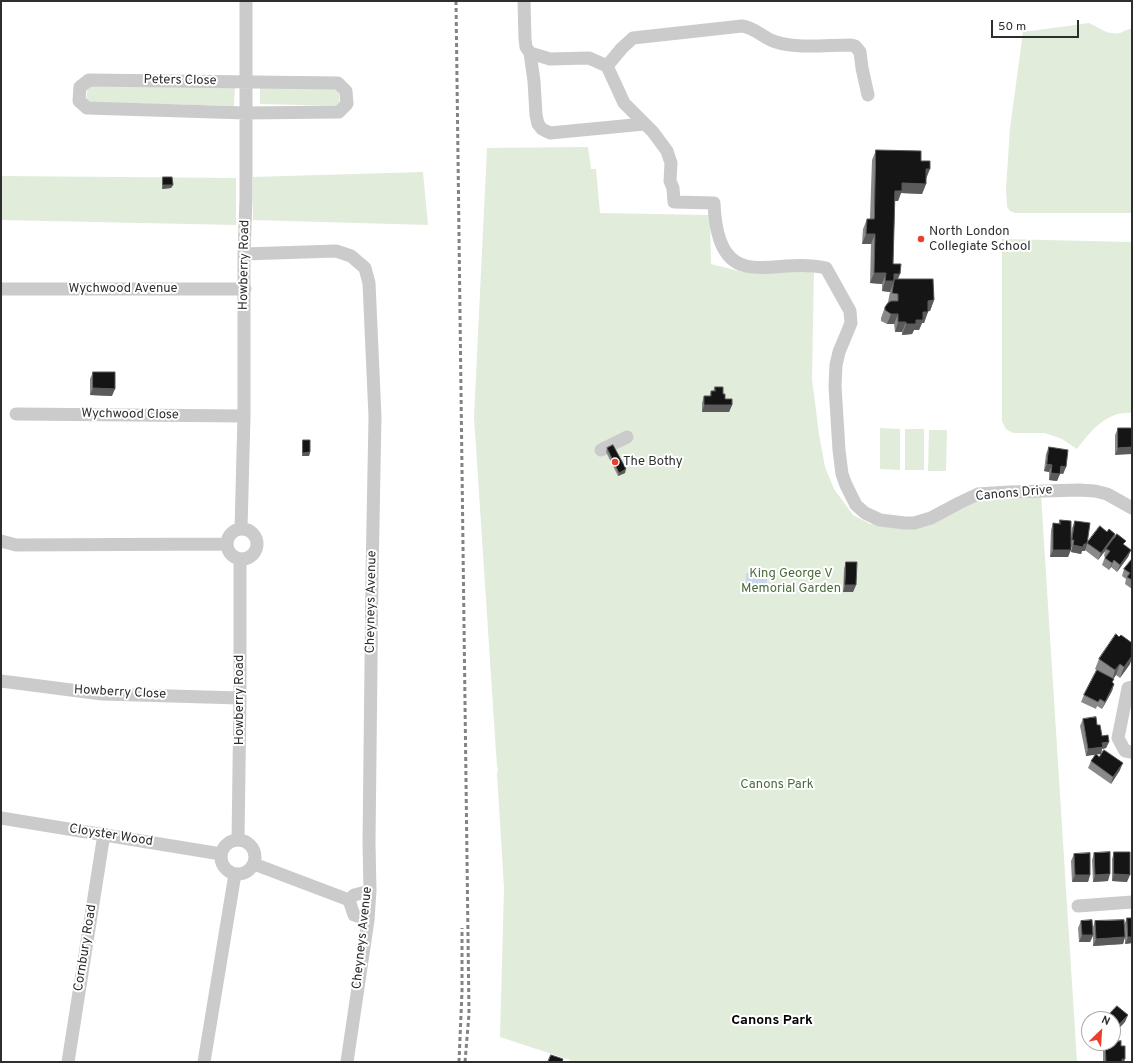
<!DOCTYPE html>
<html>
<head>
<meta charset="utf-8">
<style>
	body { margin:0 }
	#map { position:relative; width:1133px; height:1063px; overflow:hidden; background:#fff; font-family:Overpass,sans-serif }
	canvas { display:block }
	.frame { position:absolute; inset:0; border:2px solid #2e2e2e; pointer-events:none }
	.north { position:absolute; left:1081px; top:1011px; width:40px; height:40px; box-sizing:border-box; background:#fff; border:1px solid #ababab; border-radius:50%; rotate:25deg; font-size:11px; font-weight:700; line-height:16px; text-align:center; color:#2e2e2e }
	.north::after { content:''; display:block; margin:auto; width:14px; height:18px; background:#e93f2c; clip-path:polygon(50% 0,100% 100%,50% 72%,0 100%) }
	.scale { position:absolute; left:991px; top:20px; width:88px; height:18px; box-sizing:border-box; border:2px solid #2e2e2e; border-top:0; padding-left:5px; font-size:12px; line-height:14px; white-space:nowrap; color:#2e2e2e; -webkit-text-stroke:3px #fff; paint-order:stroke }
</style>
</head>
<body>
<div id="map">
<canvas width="1133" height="1063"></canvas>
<div class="frame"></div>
<div class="north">N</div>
<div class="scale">50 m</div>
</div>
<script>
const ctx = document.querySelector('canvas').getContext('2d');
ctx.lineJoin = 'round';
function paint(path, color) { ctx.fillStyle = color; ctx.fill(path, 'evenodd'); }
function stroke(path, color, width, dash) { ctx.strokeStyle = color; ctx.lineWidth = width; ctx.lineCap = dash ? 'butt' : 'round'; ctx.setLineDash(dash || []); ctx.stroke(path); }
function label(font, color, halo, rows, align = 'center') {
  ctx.font = font + ' Overpass,sans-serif'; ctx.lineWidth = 4; ctx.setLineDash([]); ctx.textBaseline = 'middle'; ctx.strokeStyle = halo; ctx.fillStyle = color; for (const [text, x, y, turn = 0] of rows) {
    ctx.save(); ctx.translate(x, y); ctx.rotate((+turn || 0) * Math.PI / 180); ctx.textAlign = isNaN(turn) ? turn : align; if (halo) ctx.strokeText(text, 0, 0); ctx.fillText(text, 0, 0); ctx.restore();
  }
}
paint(new Path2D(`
	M1089,23c9,4 20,13 31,10 5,-2 6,-4 12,-4v184h-117l-5,-2 -3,-4 -1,-18 4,-61 13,-96z
	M88,84l147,2 -1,20 -148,-4z
	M260,87l79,1 1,18 -80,-2z
	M588,147l3,22h5l4,44 110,2 1,49 32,8 71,-5 -2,112 7,55 6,33 9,22 19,26 17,9 8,-1 8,3 96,-28 59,-3 36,567h-508l1,-2 -70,-23 4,-149 -7,-114 1,-6 -1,-1 -23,-350 13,-269z
	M423,172l5,53 -175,-5v-43z
	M1,176l235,2v47l-235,-5z
	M1002,239l130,3v171c-26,-2 -41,18 -55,36l-15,-10 -17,-6h-32l-7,-4 -4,-8z
	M880,428l20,1v41l-20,-1z
	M905,429h19v41h-19z
	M929,430h18l-1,41h-18z`), '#e1ecdb');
paint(new Path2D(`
	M746,573h21v12h-21z`), '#c7d7ec');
stroke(new Path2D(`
	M524,1l1,38 1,8 4,6 4,28 2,34 2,9 4,5 8,4 94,-9
	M530,53l20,6 39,-1 18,8 17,37 29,29 14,19 4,12 -1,18 3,7 1,14 40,1c1,23 5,57 32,63 13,3 27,1 40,0 13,-1 27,-1 40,2l24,43 1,12 -12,29 -3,13 -1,21 4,64 3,24 4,11 10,20 9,8 15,7 25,3h9l17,-5 28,-15 19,-9 31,-2 70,-2 16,1 12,3 25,14
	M607,66l15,-18 11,-10 109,-12c14,2 21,12 34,16 23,7 50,3 75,3l4,1 5,6 2,16 6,27
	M89,80l249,3 8,8 1,13 -8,8 -93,1 -159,-5 -8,-7 1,-14z
	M244,254l92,-3 15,5 14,12 4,15 6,134 -3,158 -3,268 1,48 -2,29 -21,142
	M1,289h244
	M16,414l228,2
	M601,450l26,-13
	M241,529l3,-113v-162l2,-56v-197
	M227 544a15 15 0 1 1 30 0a15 15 0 1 1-30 0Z
	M1,541l15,4 211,-1
	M1,681l101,13 138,4
	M1132,687l-4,1 -10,50 7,13 7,1
	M1,818l220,36
	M238,840l2,-142v-139
	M221 857a17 17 0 1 1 34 0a17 17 0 1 1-34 0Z
	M254,864l95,36
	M1078,906l54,-4
	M368,920l-14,-5 -5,-15 5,-5 16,-4
	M68,1062l36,-228
	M204,1062l31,-188`), '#cbcbcb', 13);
stroke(new Path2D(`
	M456,1l13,1013 -4,48
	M459,1062l3,-71v-63`), '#838383', 3, [4, 3]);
paint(new Path2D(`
	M876,150l45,11 5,18v5l-4,10 -21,-1 -3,8h-3l-2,63 5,15 36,21 -4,11h-2l-4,12h-2l-3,7h-5l-2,4 -10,1v-3h-7l-1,-8h-7l-6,-3v-3l4,-11 3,-5 2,-10 -8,-1v-7l-12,-1 1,-39h-9l1,-15 4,-10h3l2,-59z
	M163,177l10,8 -2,3 -9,1v-9z
	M93,372l19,24 -22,-1v-16z
	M715,387l8,7 2,5 7,6 -3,7h-27v-9l2,-7h6l1,-5h2z
	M1118,428h14l-17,27v-20z
	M303,440l7,12 -1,4h-7v-12z
	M1049,447l17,20 -3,7 -3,-1 -3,8 -8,-1v-8l-5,-1 2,-17z
	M607,448l18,25 -7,3 -12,-24z
	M1060,520l11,17 1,-9 3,-7 12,22 20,-11 8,2 -2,5 11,6 7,5 -3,7 -11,15 -6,-5 -2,3 -7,-5 3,-8 -1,-1 1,-5 -7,9 -13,-10v1h-3l-1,3 -10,-2 1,-5h-1l-3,10h-18l1,-27 2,-7 5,1z
	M1132,559v30l-7,-5 1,-5 -4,-3 2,-7z
	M846,562l10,23 -3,7h-10l1,-23z
	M1099,659l31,5 -10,14 -4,-3 -3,3 -1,5 2,1 -2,7 -10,18 -5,-3 -1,3 -15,-7 3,-7 13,-25 -2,-1z
	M1083,719l14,6 5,11 7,6 -3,6 -4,1 -1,5h-5l24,16 -9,14 -23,-16 3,-7 4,-7 -9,2 -6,-30z
	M1114,852l13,30 -15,-1v-22z
	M1094,853l14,28 -15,1 -1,-22z
	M1074,854l16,21 -2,7h-16l-1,-21z
	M1127,918l5,25 -7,1v-7l-2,7 -30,2v-10l-3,6h-11l-1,-14 3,-7 12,6 2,-6 29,4z
	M1105,1043h8l8,3 3,16h-21v-13z`), '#8a8a8a');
paint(new Path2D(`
	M926,169h4l-4,10h-3z
	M902,183l24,1 -4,10 -21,-1 -3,8h-7l4,-10z
	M163,185h10l-2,3 -9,1z
	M866,234h9l-4,10h-9z
	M874,273h12l-4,11 -12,-1z
	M894,274h6l-4,10 -2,-3 -4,11 -8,-1 3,-10z
	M934,300l-4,11h-6l4,-10z
	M923,312h5l-4,11h-2l-3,7h-5l-2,4 -10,1 4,-11z
	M891,314h7l-4,10h-7z
	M898,322h8l-4,10h-7z
	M93,388l22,1 -3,7 -22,-1z
	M704,405h28l-3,7h-27z
	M1132,447v7l-17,1 3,-7z
	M310,452l-1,4h-7l1,-3z
	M1047,464l5,1 -3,7 -5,-1z
	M1061,466l5,1 -3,7 -5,-1z
	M626,469l-1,4 -7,3 1,-3z
	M1051,473l9,1 -3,7 -8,-1z
	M1115,534l-2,7 -7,8 -1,2 -7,9 3,-7z
	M1084,544h3l-2,7h-3l-1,3 -10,-2 2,-7z
	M1053,550h18l-3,7h-18z
	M1131,550l-3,7 -11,15 3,-7z
	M1114,560l-3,7 -2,3 3,-7z
	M845,585h11l-3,7h-10z
	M1132,656v2l-2,6 -10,14 4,-11z
	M1120,664l-4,11 -4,6 3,-11z
	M1114,684l-2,7 -10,18 3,-7z
	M1109,742l-3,6 -4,1 -1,5 -15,2 2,-7 14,-6z
	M1123,763l-3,7 -9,14 2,-7z
	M1110,874l-2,7 -15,1 2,-7z
	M1114,874l16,1 -3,7 -15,-1z
	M1075,875h15l-2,7h-16z
	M1082,935h11l-3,7h-11z
	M1125,937l-2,7 -30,2 3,-7z
	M1128,937h4v6l-7,1z
	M1128,1015l-3,7 -12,13v-4z
	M1122,1059h3l-1,3h-3z`), '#5b5b5b');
const building = new Path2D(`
	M876,150l45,1v10h9v8h-4v15l-24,-1v8h-7l-2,73h8l-1,10h-6v7v-2h39l1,21 -6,1v11h-5v8h-7v4h-10v-2h-8v-8h-7l-6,-4v-3l3,-4 3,-2h7v-7l-6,-1 2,-12h-9l1,-8h-12l1,-39h-9l1,-15h7z
	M163,177h9l1,8h-10z
	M93,372h22v17l-22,-1z
	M715,387h8v7h2v5h7v6h-28v-9h7v-5h4z
	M1118,428h14v19l-14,1z
	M303,440h7v12l-7,1z
	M613,445l13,24 -7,4 -12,-25z
	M1049,447l19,3 -2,17 -5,-1 -1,8 -9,-1 1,-8 -5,-1z
	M1060,520l11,1v29h-18v-27l7,1z
	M1075,521l15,2 -3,21h-3l-1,3 -10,-2 1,-5h-2z
	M1100,526l7,6 2,-3 6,5 -14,19 -14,-10z
	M1117,534l9,7 -3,3 8,6 -11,15 -6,-5 -2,3 -7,-5 5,-7 -4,-2z
	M1132,559v21l-5,-3 3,-4 -6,-4z
	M846,562h11l-1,23h-11z
	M1116,634l3,3 2,-2 11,8v7l-1,2 1,1v3l-8,11 -4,-3 -5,6 -16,-11z
	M1097,670l17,9 -2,3 2,2 -9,18 -5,-3 -2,3 -14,-7z
	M1096,717l1,8h3l2,11 6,-1 1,7 -7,1 1,4 -15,2 -5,-30z
	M1104,750l19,13 -10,14 -22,-16 5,-7 3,3z
	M1110,852v22l-15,1 -1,-22z
	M1114,852h16v23l-16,-1z
	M1090,853v22h-15l-1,-21z
	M1127,918h5v19h-4z
	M1092,920l1,15h-11l-1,-14z
	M1124,920l1,17 -29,2 -1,-18z
	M1117,1006l11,9 -15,16v-12h-8z
	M1121,1041v5h4v13h-3v3h-16l-1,-19h8v-1z
	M551,1055l12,4 -1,3h-14z`);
paint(building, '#151515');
stroke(building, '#5b5b5b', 1);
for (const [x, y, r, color] of [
	[921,239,4,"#e93f2c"],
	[615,462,4,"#e93f2c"]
]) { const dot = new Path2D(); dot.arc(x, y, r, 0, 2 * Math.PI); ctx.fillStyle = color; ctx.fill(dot); stroke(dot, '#fff', 1.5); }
label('13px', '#2e2e2e', '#fff', [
	["Peters Close",180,81,1],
	["Howberry Road",245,265,-89],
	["Wychwood Avenue",123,289],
	["Wychwood Close",130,415,1],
	["Canons Drive",1014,494,-5],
	["Cheyneys Avenue",372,602,-89],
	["Howberry Close",120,693,3],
	["Howberry Road",240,700,-90],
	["Cloyster Wood",111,836,9],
	["Cheyneys Avenue",363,938,-84],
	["Cornbury Road",86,948,-81]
]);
label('13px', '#2e2e2e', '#fff', [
	["North London",929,232],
	["Collegiate School",929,247],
	["The Bothy",623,462]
], 'left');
label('13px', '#496b3a', '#fff', [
	["King George V",791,574],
	["Memorial Garden",791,589],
	["Canons Park",777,785]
]);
label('bold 14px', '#000', '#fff', [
	["Canons Park",772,1021]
]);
</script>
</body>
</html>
